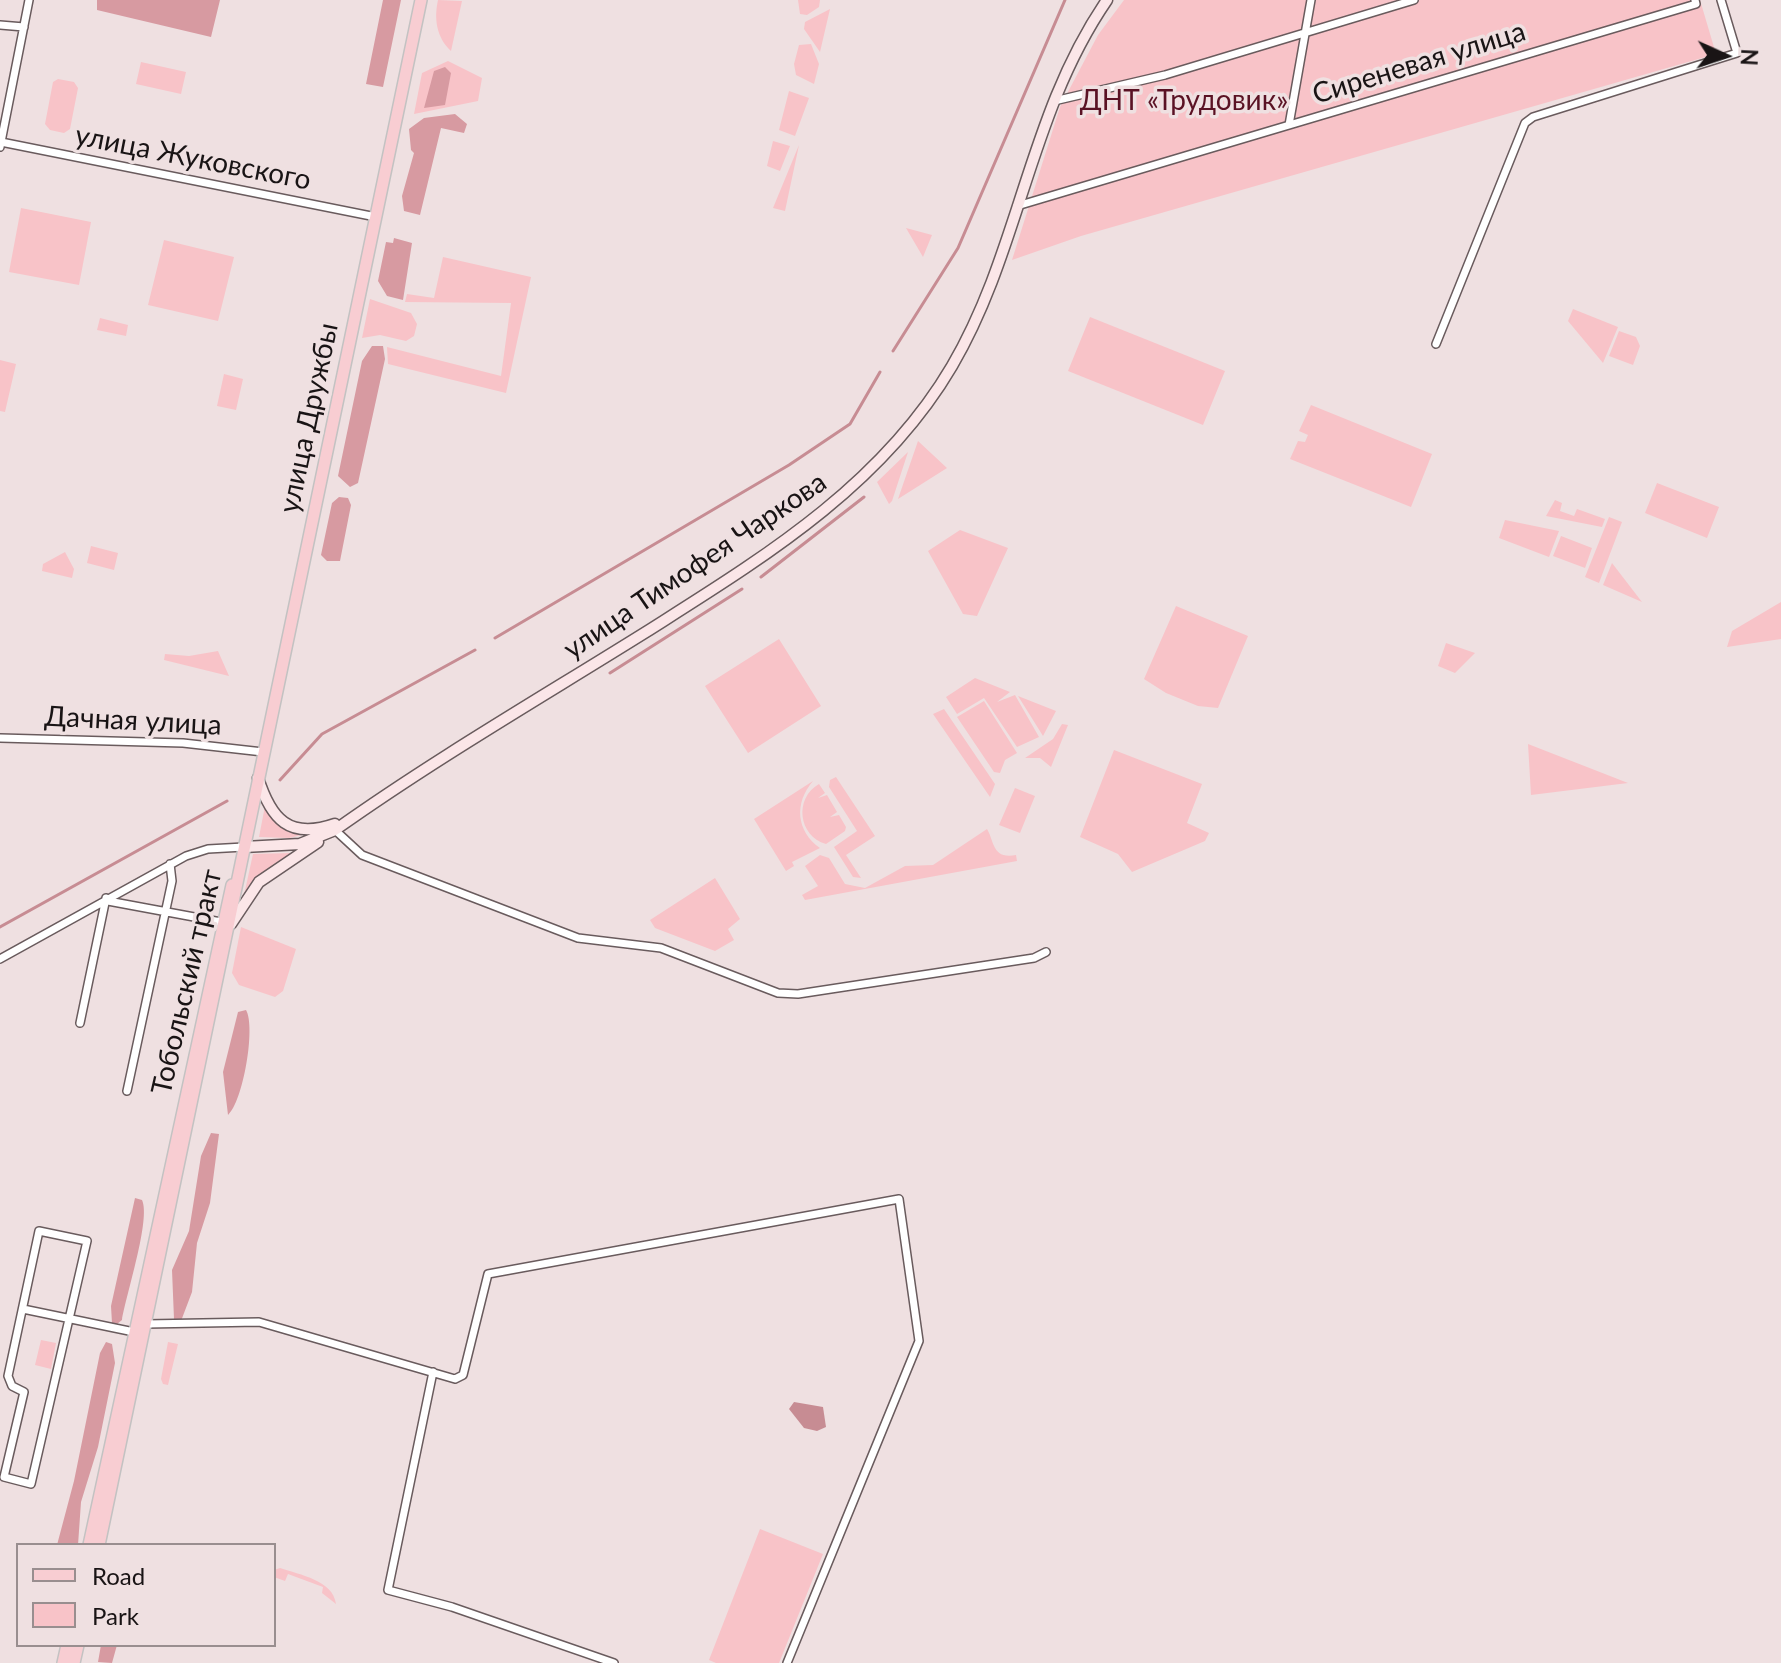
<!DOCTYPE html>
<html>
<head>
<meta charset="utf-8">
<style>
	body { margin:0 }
	#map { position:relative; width:1781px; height:1663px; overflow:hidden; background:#efe0e1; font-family:Lato,sans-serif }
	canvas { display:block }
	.legend { position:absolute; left:16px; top:1543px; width:260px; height:104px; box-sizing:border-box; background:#efe0e1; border:2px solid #998e8f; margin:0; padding:10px 14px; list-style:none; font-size:24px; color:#191415 }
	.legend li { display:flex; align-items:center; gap:16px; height:40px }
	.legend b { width:40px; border:2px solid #998e8f }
	.north { position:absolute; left:1685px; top:16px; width:80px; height:80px; -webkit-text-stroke:6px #efe0e1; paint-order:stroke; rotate:93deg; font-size:22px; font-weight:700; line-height:32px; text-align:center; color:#191415 }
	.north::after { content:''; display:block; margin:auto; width:28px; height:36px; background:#191415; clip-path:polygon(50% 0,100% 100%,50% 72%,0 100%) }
</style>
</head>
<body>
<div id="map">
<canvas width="1781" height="1663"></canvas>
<ul class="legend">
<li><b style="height:10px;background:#f8cdd2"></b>Road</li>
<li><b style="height:22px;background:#f8c3c8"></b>Park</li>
</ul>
<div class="north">N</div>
</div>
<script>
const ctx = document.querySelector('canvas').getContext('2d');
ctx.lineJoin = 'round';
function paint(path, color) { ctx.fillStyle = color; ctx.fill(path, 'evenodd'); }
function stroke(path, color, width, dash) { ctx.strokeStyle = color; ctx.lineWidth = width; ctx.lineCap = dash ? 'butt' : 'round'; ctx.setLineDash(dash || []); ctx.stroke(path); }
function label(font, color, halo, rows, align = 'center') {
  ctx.font = font + ' Lato,sans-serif'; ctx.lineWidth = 7; ctx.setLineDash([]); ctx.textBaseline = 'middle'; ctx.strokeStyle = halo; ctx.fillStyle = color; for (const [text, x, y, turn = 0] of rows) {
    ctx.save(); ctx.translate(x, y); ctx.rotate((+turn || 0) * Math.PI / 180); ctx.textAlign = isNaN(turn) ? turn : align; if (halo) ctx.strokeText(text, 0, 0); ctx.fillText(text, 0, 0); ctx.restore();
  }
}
paint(new Path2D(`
	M438,0l24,1 -11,50c-15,-14 -17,-33 -13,-51z
	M798,0h22l-1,7 -12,8 -7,-1z
	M1124,0h576l16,54 -635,182 -69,24 48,-153 38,-72z
	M830,9l-10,43 -16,-23 1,-7z
	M811,44l8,20 -5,20 -18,-9 -2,-11 5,-19z
	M448,61l34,17 -4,23 -64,13 8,-41z
	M141,62l45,10 -5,22 -45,-10z
	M58,79l16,3 4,6 -8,41 -6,4 -14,-3 -5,-6 8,-42z
	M789,91l20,7 -14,38 -16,-6z
	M773,141l17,5 -10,25 -13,-5z
	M799,145l-14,66 -12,-3z
	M21,208l70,14 -12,63 -70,-13z
	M906,228l26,7 -9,22z
	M164,240l70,17 -16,64 -70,-16z
	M443,257l88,20 -25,116 -118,-29 -1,-17 114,29 10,-73 -106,-1 2,-8 27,4z
	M370,299l41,14 6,11 -3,12 -8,5 -26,-6 -18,3z
	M1573,309l45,18 -15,36 -35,-42z
	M1090,317l135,54 -22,54 -135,-54z
	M100,318l28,7 -2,11 -29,-6z
	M1619,331l17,6 4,9 -7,19 -24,-9z
	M0,360l16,4 -11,48 -5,-1z
	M224,374l19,5 -7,31 -19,-4z
	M1311,405l121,49 -21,53 -121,-48 8,-18 7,1 3,-7 -9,-4z
	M918,441l29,27 -49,31z
	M908,452l-16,49 -3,3 -12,-22z
	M1657,483l62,24 -12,31 -62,-25z
	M1555,500l7,3 -2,8 14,5 3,-7 28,10 -3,8 -56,-11z
	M1609,517l13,5 -23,61 -14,-6z
	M1505,520l54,11 -10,26 -50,-19z
	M960,530l48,18 -31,68 -14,-2 -35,-63z
	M1561,536l31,12 -7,20 -32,-12z
	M91,546l27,7 -4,17 -27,-7z
	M65,552l9,17 -2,9 -30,-7 1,-7z
	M1612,563l30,39 -39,-17z
	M1781,602v37l-54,8 5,-16z
	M1176,606l72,30 -30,72 -20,-2 -32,-13 -22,-14z
	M779,639l42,67 -73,47 -43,-67z
	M1446,643l29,10 -20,20 -17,-7z
	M218,651l11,25 -65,-16 1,-6 24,2z
	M975,678l35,14 -13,10 18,-7 24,42 -22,10 -33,-49 -27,16 -11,-17z
	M1018,696l38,15 -13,25z
	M984,701l33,52 -12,7 -5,13 -6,-1 -37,-55z
	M944,709l51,75 -5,13 -57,-83z
	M1062,724l6,1 -17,42 -11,-9h-15l28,-19z
	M1528,744l100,39 -97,12z
	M1114,750l88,34 -15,39 22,10 -4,8 -73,31 -14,-18 -38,-17z
	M836,777l39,59 -29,19 15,23 -8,-1 -19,-30 23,-16 -28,-44 1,-7z
	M813,781c-19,22 -17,50 7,67l-28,14 2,4 -8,5 -32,-52z
	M819,784l6,9 -7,5 9,-3 10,17 -7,5 9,-2 7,12 -1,4 -19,13c-28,-8 -32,-46 -7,-60z
	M1015,788l20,8 -15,37 -21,-8z
	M265,806l17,20 32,6 -25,6 -30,-1z
	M987,829c7,11 5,31 29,26l1,6 -212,39 -3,-5 16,-9 -13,-20 15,-11 9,3 16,26 20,4 40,-22 28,-1z
	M291,853l-35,24 -12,18 9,-41z
	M715,878l25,41 -12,10 6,11 -19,11 -60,-23 -5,-8z
	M241,927l55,22 -13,42 -8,6 -36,-12 -7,-12z
	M41,1340l15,3 -5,26 -16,-4z
	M168,1342l10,2 -10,41 -5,-1 -2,-5z
	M760,1529l63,25 -44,109h-63l-7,-3z
	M280,1568c20,7 53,12 56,36l-14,-11 1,-6 -35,-13 -3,7 -11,-4v-7z`), '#f8c3c8');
paint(new Path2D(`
	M97,0h123l-9,37 -114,-27z
	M383,0h18l-18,87 -17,-3z
	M445,67l6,6 -6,32 -21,3 10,-37z
	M455,114l12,10 -3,9 -23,-5 -21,87 -16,-4 -2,-15 12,-43 -3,-3 -2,-21 15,-11z
	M394,238l18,5 -9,57 -16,-4 -9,-15 8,-39 7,1z
	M372,346h11l2,13 -27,124 -8,4 -12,-11 24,-115z
	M339,497l9,1 3,7 -11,56h-13l-6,-6 11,-52z
	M246,1010c10,17 -3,92 -18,105l-5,-43 15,-60z
	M211,1133l8,1 -9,69 -13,40 -5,49 -11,29 -7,-2 -2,-49 17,-39 12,-75z
	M135,1198l7,2c9,19 -16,95 -20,120l-5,4 -5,-1 -1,-17z
	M106,1342l6,2 3,19 -17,84 -17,55 -3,43h-21l17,-64 26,-128z
	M101,1645h16l-5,18 -14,-1z`), '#d79aa1');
paint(new Path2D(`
	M794,1402l29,5 3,20 -9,4 -13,-3 -15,-19z`), '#c78c93');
stroke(new Path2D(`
	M893,351l65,-103 107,-248
	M761,577l103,-80
	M495,638l294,-173 61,-41 30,-52
	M610,673l132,-84
	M280,780l42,-46 153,-84
	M0,927l227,-126`), '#c78c93', 3);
const street = new Path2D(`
	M0,25l24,2
	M1054,101l111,-26 249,-75
	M1289,125l22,-125
	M1,142l375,75
	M0,147l29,-147
	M1017,206l679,-202 -1,-4
	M1436,344l89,-221 8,-6 204,-64 -16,-53
	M0,738l183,5 80,9
	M335,830l27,25 216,83 83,10 117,45 20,1 236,-36 12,-6
	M108,901l113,21
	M0,959l186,-103 22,-7 36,-2
	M80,1023l26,-125
	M127,1091l45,-210 -2,-17
	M39,1231l48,10 -56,243 -27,-7 20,-85 -12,-6 -4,-10z
	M23,1309l111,23
	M146,1324l113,-2 196,57 8,-4 25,-101 411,-75 20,142 -132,322
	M433,1372l-45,218 64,17 162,56`);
const secondary = new Path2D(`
	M258,778c13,41 31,62 77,46
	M244,847l56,-3 35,-14c100,-71 207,-133 311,-198 115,-73 235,-145 306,-266 69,-118 76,-251 155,-366
	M231,924l28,-42 59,-40`);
const primary = new Path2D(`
	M89,1545l143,-660
	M99,1545l322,-1545
	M63,1663l4,-18
	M74,1663l4,-18`);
stroke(street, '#695b5d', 10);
stroke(secondary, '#695b5d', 13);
stroke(primary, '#c3c2c2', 14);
stroke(street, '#fff', 7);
stroke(secondary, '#fbe6e8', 10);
stroke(primary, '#f8cdd2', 11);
label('28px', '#191415', '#efe0e1', [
	["Сиреневая улица",1419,63,-17],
	["улица Жуковского",193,158,11],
	["улица Дружбы",309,418,-78],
	["улица Тимофея Чаркова",695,566,-34],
	["Дачная улица",133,721,3],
	["Тобольский тракт",187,982,-77]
]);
label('28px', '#5a1224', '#efe0e1', [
	["ДНТ «Трудовик»",1184,101]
]);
</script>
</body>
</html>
